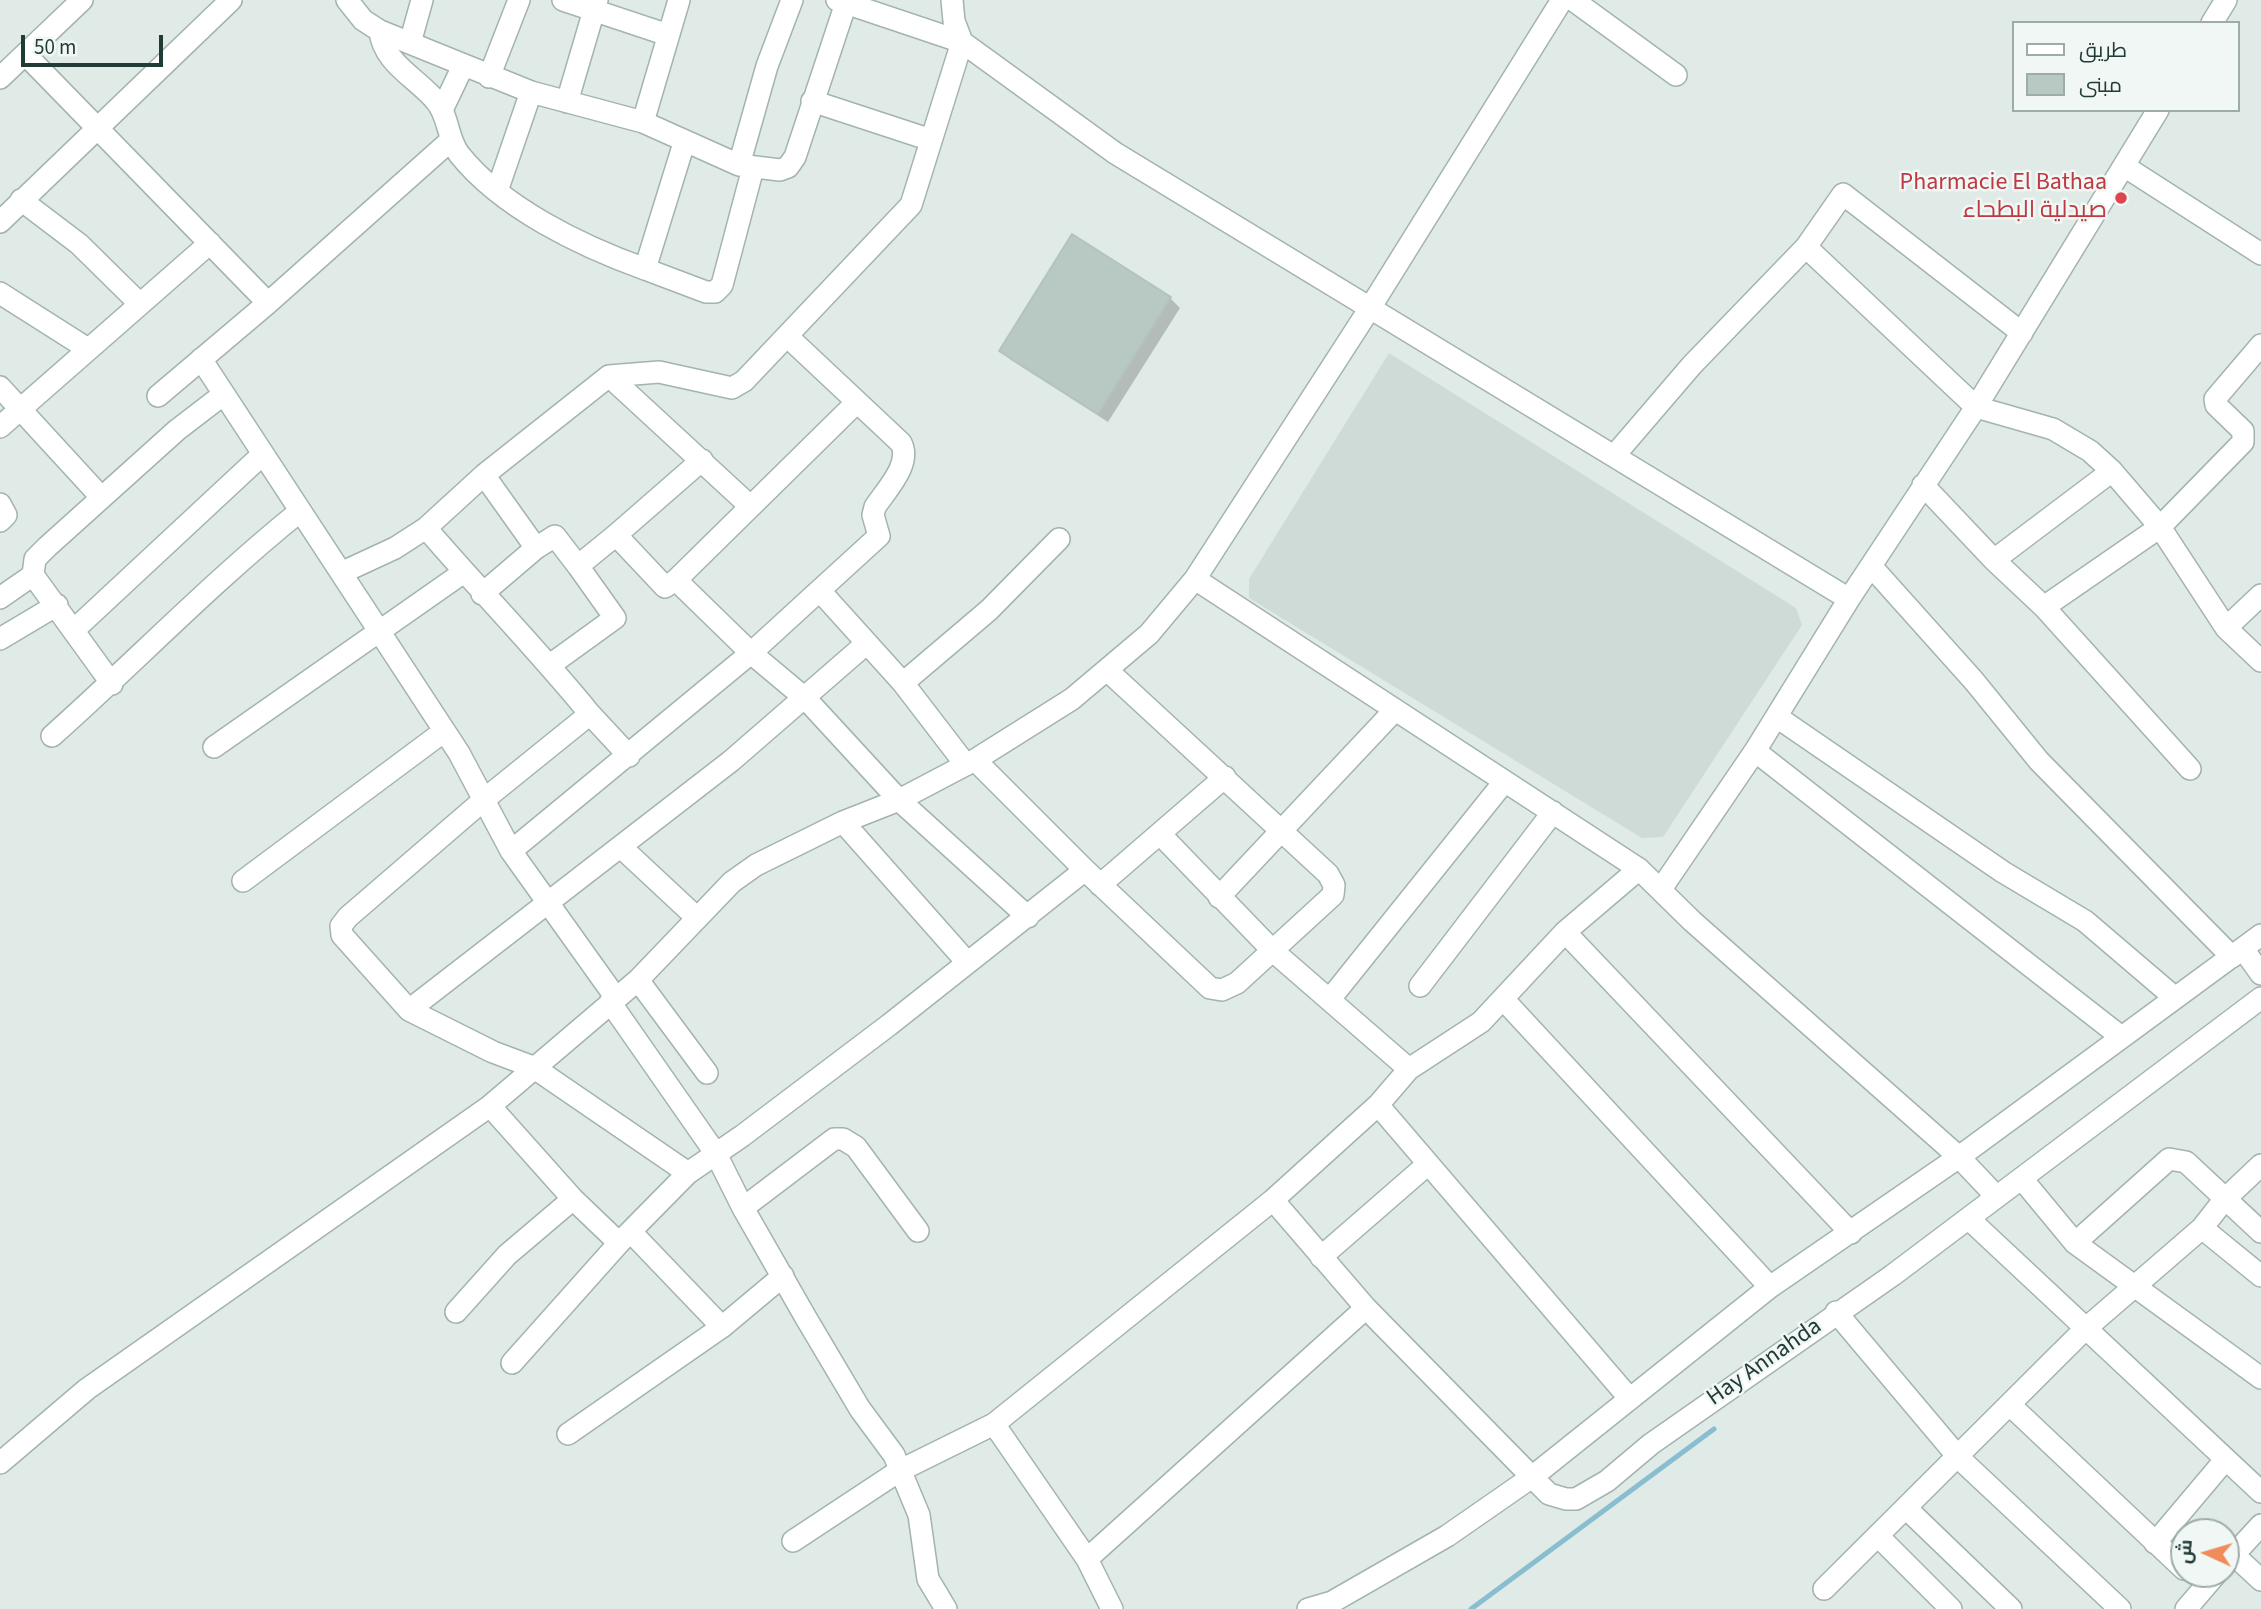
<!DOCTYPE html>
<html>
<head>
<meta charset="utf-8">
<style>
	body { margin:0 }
	#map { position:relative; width:2261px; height:1609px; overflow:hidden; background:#e0ebe7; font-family:"Source Sans 3",Cairo,sans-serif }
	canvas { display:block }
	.legend { position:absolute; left:2012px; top:21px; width:228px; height:91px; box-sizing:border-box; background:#f0f7f5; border:2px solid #9daca9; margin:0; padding:9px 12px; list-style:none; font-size:21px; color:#213b36 }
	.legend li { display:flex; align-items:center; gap:14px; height:35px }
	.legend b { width:35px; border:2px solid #9daca9 }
	.north { position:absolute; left:2170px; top:1518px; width:70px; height:70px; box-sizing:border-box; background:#f0f7f5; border:2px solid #9daca9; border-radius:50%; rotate:274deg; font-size:19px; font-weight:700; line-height:28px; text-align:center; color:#213b36 }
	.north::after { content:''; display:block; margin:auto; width:24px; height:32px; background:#f08c59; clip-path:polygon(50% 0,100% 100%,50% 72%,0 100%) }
	.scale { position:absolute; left:21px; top:35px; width:142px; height:32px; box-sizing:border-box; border:4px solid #213b36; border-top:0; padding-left:9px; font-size:21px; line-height:24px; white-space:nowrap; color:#213b36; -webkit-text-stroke:5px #f0f7f5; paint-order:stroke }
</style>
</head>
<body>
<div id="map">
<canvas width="2261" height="1609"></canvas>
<ul class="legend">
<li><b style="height:9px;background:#fff"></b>طريق</li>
<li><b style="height:19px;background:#b8c8c3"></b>مبنى</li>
</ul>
<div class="north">ش</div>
<div class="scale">50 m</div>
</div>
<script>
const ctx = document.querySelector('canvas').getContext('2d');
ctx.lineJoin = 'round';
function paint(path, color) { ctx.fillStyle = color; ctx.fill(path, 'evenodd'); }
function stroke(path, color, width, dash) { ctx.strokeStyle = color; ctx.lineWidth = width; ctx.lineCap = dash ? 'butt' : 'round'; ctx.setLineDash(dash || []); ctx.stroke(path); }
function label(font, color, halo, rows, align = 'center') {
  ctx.font = font + ' "Source Sans 3",Cairo,sans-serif'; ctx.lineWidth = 5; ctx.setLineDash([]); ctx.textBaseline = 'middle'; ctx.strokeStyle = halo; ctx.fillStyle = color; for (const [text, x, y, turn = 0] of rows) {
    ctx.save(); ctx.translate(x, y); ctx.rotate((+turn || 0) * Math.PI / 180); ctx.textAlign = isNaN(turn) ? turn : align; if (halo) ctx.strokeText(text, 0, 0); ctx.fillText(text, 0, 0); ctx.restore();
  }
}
paint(new Path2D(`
	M1389,353l407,255 6,17 -139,212 -21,1 -393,-240v-19z`), '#cedbd6');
paint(new Path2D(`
	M1170,298l10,10 -72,114 -97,-62 -10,-9z`), '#0003');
stroke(new Path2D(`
	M1471,1609l243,-180`), '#88bed0', 5);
const building = new Path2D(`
	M1072,234l99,63 -73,117 -99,-63z`);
paint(building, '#b8c8c3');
stroke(building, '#b3c4bf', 2);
const minor = new Path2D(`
	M347,0l16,20 17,11 151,61 112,30 96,43 41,5 8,-3 7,-10 51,-154
	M563,0l105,35
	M837,0l125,42 153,111 734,446
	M1573,0l103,75
	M2212,23l14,-23
	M380,31c3,32 37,47 56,70 13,15 11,37 23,53 43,54 122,92 186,115l39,-126
	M410,43l12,-43
	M26,55l242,248 182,-162
	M489,77l30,-77
	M0,78l82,-78
	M812,101l119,39
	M567,102l30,-102
	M442,110l21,-44
	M643,122l36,-122
	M739,165l28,-99 25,-66
	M2124,166l137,88
	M497,191l34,-99
	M21,200l58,44 61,60
	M0,222l231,-222
	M1806,247l170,160 77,22 37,22 22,20 48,56 66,101 35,33
	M645,269l61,23h9l7,-7 31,-117
	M0,293l88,56
	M201,359l258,394 52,98 105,147
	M609,376l141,130
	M0,387l101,110
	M158,396l110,-93
	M857,402l-181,178 75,73 55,46 93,101 129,117
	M0,427l210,-184
	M1614,456l78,-91 114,-118 37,-53 179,139
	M484,475l52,73 19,-12 23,30 38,-31
	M1923,485l71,75 50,47 146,162
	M0,504l6,11 -6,6
	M426,528c54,63 112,122 164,186
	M1994,560l118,-89
	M1871,566l103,115 65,80 193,196
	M341,573l54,-25 31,-20 58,-53 125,-99 50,-4 73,16 12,-7 167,-176 51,-163 -8,-21 -2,-21
	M33,575l79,109
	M1195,579l444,290 53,52 267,236 37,39
	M676,580l-11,7 -49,-52 86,-75
	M820,591l83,92 63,82
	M482,594l54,-46
	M0,598l33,-23 2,-16 12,-12 130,-117 47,-36
	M2044,607l116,-80 83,-85v-11l-27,-26 -1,-6 46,-54
	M2226,628l35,-33
	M75,629l188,-175
	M0,639l57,-34
	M550,665l65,-47 -37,-52
	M903,683l86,-73 70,-71
	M1777,717l226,155 82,49 89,76
	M52,736c83,-74 160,-154 247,-224
	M214,747l250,-175
	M1755,751l365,285
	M629,756l-39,-42 -104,84 -138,119 -7,9 1,9 67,75 84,42 40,15 155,106
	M843,822l123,139
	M1160,834l113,117 136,118
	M622,848l74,69
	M511,851l240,-198 128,-117 -6,-21 2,-8c11,-17 37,-43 26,-64l-114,-107
	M1639,869l-74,63 -84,90 -72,47 -31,36 -105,95 93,108 166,169 17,17 17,5h10l31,-18 44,-37 242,-169 368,-277
	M1085,870l125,118 12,2 15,-7 96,-88 1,-10 -6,-11 -220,-203
	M243,881l200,-149
	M1100,885l125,-108
	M1661,889l94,-138 94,-152 127,-192 182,-297
	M1219,897l175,-186
	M1565,932l286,301
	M2243,949l18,25
	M638,980l69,93
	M1420,986l133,-174
	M1330,999l174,-217
	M1503,999l267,288
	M610,1002l106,152 27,54 63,110 54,91 34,46 25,60 9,64 18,30
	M409,1010l322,-249 136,-118
	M1378,1105l252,294
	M490,1106l83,93 46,44 69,-70 54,-37 147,-111 196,-155 -110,-110
	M2022,1179l53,64 186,135
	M743,1208l91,-69h9l13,8 62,84
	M1969,1219l292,273
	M2202,1228l59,48
	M631,1232l91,95
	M2075,1243l94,-84 17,3 75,70
	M1321,1257l107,-93
	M456,1312l51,-57 66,-56
	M1836,1312l123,146 161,151
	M512,1363l107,-120
	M2010,1405l174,164
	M994,1424l93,135 25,50
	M568,1434l154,-107 61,-51
	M0,1463l87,-74 403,-283 148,-126 94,-98 24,-17 87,-43 56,-22 76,-40 97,-61 77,-65 46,-55 175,-271 192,-308
	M1906,1508l105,101
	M1878,1536l73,73
	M793,1541l106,-70 95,-47 279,-224
	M2155,1543l70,-83
	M2234,1555l27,25
	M1087,1559l279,-251
	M2226,1563l35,-38
	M1824,1589l260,-259 118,-102 22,-28 37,-35
	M1308,1609l24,-7 115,-66 85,-59 238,-190 189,-130 302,-222
	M2186,1609l30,-35`);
stroke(minor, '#a3b3ae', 24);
stroke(minor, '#fff', 21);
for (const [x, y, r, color] of [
	[2121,198,7,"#e0444e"]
]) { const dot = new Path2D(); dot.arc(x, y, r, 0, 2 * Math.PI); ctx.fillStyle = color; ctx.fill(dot); stroke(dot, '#f0f7f5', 2.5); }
label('24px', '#be3a42', '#f0f7f5', [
	["Pharmacie El Bathaa",2107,184],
	["صيدلية البطحاء",2107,212]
], 'right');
label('24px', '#213b36', '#f0f7f5', [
	["Hay Annahda",1765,1363,-35]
]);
</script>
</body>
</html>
